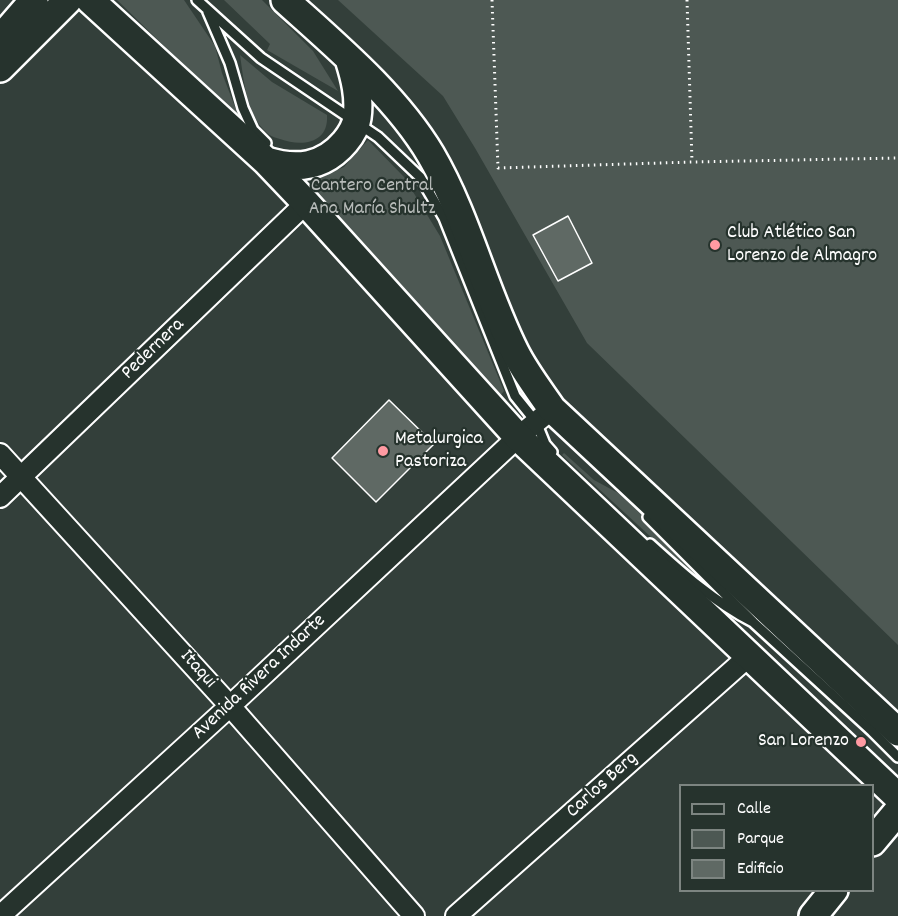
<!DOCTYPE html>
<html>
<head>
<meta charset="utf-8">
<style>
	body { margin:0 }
	#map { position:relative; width:898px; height:916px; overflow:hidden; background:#333f3a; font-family:Dekko,sans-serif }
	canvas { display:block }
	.legend { position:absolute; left:679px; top:784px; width:195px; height:108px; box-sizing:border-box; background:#26332d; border:2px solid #7d8581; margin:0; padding:8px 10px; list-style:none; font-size:18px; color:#fff }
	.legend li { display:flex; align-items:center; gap:12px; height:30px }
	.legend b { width:30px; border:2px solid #7d8581 }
</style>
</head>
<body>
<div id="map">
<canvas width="898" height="916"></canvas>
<ul class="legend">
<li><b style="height:8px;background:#26332d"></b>Calle</li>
<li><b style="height:16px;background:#4d5853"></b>Parque</li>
<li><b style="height:16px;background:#5f6964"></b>Edificio</li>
</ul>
</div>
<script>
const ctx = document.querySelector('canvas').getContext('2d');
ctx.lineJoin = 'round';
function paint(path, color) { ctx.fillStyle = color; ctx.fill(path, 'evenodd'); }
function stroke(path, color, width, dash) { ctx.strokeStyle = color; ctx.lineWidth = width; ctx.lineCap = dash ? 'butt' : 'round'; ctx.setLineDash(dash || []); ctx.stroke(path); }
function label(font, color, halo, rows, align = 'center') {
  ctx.font = font + ' Dekko,sans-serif'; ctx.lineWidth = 4.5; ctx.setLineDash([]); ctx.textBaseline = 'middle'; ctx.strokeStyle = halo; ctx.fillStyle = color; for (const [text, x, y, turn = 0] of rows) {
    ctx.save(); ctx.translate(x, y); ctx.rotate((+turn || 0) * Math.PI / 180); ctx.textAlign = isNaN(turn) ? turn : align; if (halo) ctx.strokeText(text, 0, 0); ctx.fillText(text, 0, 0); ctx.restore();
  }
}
paint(new Path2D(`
	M117,0h67l31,46 7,27 18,47z
	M224,0h38l51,51 25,40 -71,-41 3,-6z
	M338,0h560v645l-311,-302 -112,-195 -32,-52z
	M240,55l32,27 55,33c2,29 -26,32 -47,24 -4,-1 -10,-3 -13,-6 -21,-19 -23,-52 -27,-78z
	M368,140l36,37 36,59 64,155 -4,5 -190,-209 2,-6 32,-14z
	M564,453l30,27 26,14 120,112 -3,3 -47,-36 -128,-118z`), '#4d5853');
const building = new Path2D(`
	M568,216l24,47 -34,18 -25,-46z
	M389,400l45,44 -58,58 -44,-44z`);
paint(building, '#5f6964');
stroke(building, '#fff', 1.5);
const lane = new Path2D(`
	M197,0l64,58 117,79 42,40 24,41 71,178 21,26 9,22 7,8
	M208,12l22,51 13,45 10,22 13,13
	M648,517l105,105 119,109 26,26
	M650,544c32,29 64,58 103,78`);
const street = new Path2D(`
	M0,454l230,252 184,210
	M0,497l306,-294
	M0,916l230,-210 288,-269 34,-28
	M456,916l293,-260`);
const secondary = new Path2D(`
	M90,0l176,161 40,42 212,234 380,360
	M285,0c51,46 111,96 146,155 36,62 52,133 84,197 10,20 24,38 37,57l346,323
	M0,39l34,-39
	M0,68l68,-68
	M266,161c30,9 57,7 79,-19 5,-6 11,-16 12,-24 3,-21 -2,-40 -8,-59
	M872,842l26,-31
	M813,916l21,-26`);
stroke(lane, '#fff', 14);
stroke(street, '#fff', 24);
stroke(secondary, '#fff', 32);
stroke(new Path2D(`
	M492,0l6,168 194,-6 206,-4
	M687,0l5,162`), '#fff', 3, [1.5, 4.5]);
stroke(lane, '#26332d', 9);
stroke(street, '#26332d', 20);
stroke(secondary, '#26332d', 27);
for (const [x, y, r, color] of [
	[715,245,6,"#ff9aa2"],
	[383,451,6,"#ff9aa2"],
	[861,742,6,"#ff9aa2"]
]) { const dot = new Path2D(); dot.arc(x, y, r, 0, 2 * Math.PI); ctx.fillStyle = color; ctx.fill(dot); stroke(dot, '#26332d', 2); }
label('20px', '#b8bcba', '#26332d', [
	["Cantero Central",372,187],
	["Ana María Shultz",372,210]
]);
label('20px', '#fff', '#26332d', [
	["Club Atlético San",727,234],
	["Lorenzo de Almagro",727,257],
	["Metalurgica",395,440],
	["Pastoriza",395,463],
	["San Lorenzo",849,742,"right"]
], 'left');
label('20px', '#fff', '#26332d', [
	["Pedernera",154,350,-44],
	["Itaqui",197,670,48],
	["Avenida Rivera Indarte",260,678,-43],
	["Carlos Berg",603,786,-42]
]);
</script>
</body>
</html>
